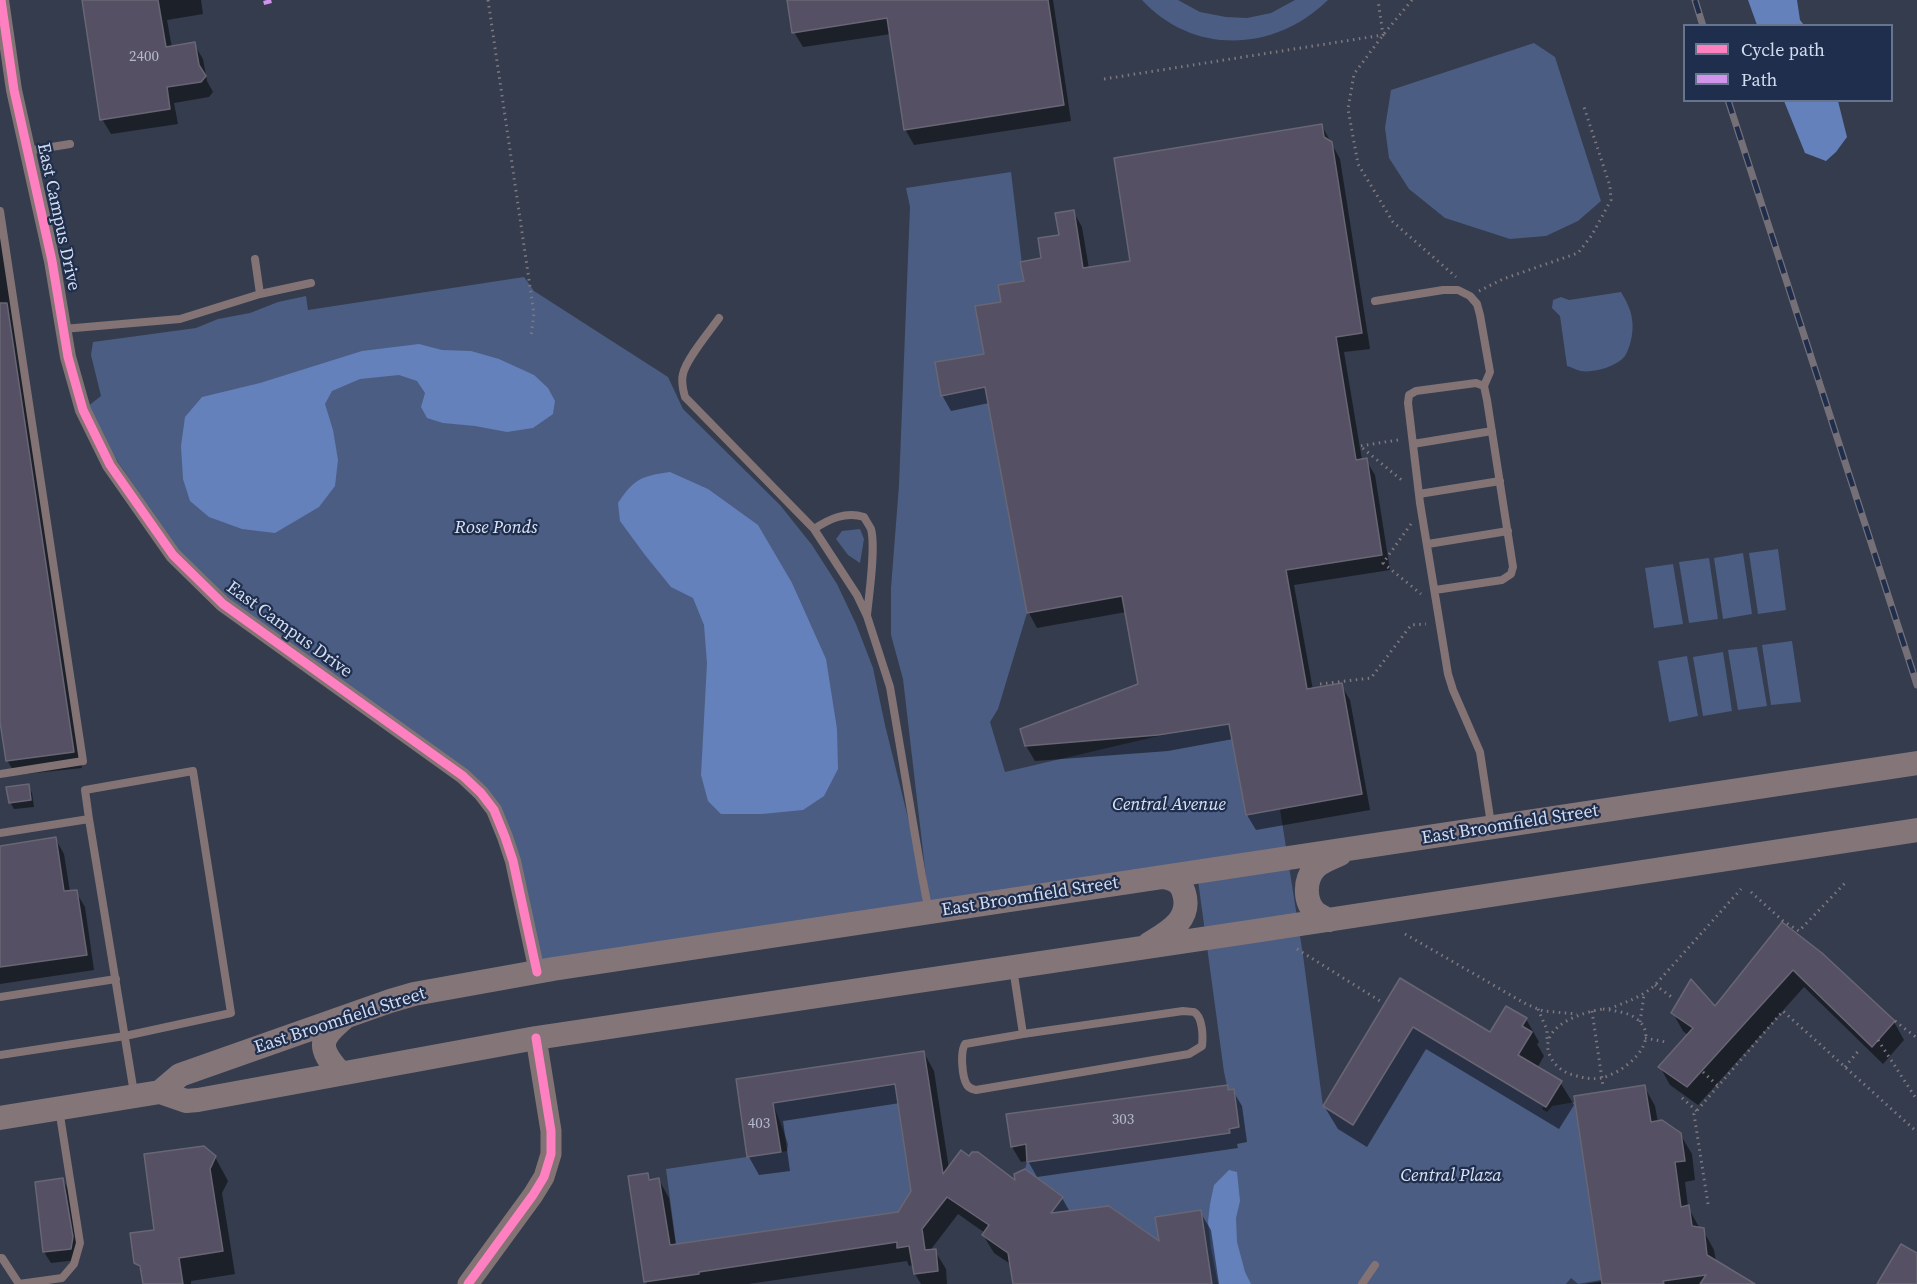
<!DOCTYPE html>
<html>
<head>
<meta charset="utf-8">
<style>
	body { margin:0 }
	#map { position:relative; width:1917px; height:1284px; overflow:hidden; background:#343c4e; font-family:"Source Serif 4",serif }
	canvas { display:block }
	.legend { position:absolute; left:1683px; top:24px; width:210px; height:78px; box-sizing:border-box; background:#202e4d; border:2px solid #67748e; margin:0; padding:8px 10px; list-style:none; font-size:18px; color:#d2dcef }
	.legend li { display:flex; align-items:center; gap:12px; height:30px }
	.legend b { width:30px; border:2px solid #67748e }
</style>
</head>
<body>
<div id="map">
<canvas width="1917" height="1284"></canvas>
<ul class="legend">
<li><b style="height:8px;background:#ff80c0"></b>Cycle path</li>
<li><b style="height:8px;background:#d193ec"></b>Path</li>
</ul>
</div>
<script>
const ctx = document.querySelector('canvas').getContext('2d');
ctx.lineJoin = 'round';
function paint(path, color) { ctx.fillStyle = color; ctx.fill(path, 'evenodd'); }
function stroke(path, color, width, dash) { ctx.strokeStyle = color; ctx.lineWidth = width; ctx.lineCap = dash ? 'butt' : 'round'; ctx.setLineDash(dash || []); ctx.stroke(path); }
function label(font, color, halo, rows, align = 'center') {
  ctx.font = font + ' "Source Serif 4",serif'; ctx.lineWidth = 4.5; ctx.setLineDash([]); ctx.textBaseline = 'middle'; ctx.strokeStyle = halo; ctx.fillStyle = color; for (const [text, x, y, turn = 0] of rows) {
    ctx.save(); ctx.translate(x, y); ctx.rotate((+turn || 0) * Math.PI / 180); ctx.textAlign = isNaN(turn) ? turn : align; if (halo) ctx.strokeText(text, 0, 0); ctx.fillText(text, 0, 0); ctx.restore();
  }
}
paint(new Path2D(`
	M1142,0h36l22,12 26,5 21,1 24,-5 24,-13h33c-53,52 -134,56 -186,0z
	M1534,43l21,14 46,144 -23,20 -32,15 -36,3 -65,-21 -36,-29 -20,-31 -4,-30 6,-38z
	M1011,172l13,109 -23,21 -25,4 8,48 1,33 42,226 -29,96 -8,13 15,50 153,-36 71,-12 17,91 34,-6 23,146 20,151 30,18 60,-97 131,79 -2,3 5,3 5,-6 23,-4 26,178 -23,4 -7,-6 -5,6h-354l-15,-73 -37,36 -10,2 -3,-17 -38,-26 -48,6 -4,4 -5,-4 11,-15 -38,-28 2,-7 202,-29v-4l10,-2 -5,-38 -6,1 -4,-18 -27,-199 -660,99 -43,-162 -299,-234 -112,-166 18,-14 -10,-41 2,-13 103,-14 22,-9 32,-6 28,-11 28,-6 2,14 216,-33 10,14 134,86 15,32 97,96 32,40 25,39 19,40 17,44 12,57 44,178 -26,-224 -12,-44v-47l8,-103 11,-278 -4,-19z
	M1621,292c5,9 10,17 11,27 2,11 -1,27 -7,37 -9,11 -31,17 -44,15 -5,-1 -10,-4 -14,-5l-7,-50 -8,-8 1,-8 8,-3 8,3z
	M860,529l4,10 -4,24 -12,-8 -12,-16 6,-8z
	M1778,549l8,61 -28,4 -9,-61z
	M1743,553l9,61 -29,5 -9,-61z
	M1709,558l9,61 -29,4 -10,-61z
	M1673,564l10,60 -29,4 -9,-60z
	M1792,641l9,61 -30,3 -9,-60z
	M1757,647l10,59 -29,4 -10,-60z
	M1723,652l9,59 -29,5 -10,-59z
	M1687,656l11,60 -29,6 -11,-61z
	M895,1084l16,107 -13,21 -222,32 -10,-75 121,-18 1,-7 -15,-41z`), '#4b5d82');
paint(new Path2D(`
	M1748,0h49l3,20 4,5h-47z
	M1784,101h54l9,36 -11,15 -10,9 -21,-8z
	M419,344l23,6 29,1 28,8 35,16 14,13 7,13 -2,13 -20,14 -26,4 -32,-6 -32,-3 -16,-5 -6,-11 4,-14 -8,-12 -18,-6 -39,4 -28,12 -7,13 8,26 5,30 -3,26 -16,21 -44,26 -33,-4 -33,-12 -19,-16 -7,-22 -2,-33 4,-29 17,-20 58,-14 102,-32z
	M670,472l38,17 50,36 34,58 34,76 11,70 1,40 -14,27 -21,14 -41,4h-41l-13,-13 -7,-26 6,-112 -3,-38 -11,-27 -22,-11 -26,-32 -25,-34 -2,-18c16,-24 23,-27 52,-31z
	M1229,1170l8,2 3,29 -4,17 1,24 8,30 6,12h-33l-7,-36 -3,-26 2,-18 4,-19z`), '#6581bb');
paint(new Path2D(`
	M84,0h117l2,14 -36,6 5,28 22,-4 9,15 4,22 6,11 -4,5 -35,6 4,21 -67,10 -9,-15z
	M789,0h264l18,121 -157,24 -9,-16 -14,-95 -88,13 -9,-15z
	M1322,126l18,33 30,190 -26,3 18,108h4l9,15 15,95 -96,15 19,105 28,-5 9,15 20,110 -114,20 -9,-15 -14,-76 -65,12 -133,10 -9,-15 113,-61 -13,-73 -89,16 -8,-15 -40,-210 -38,8 -9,-16 44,-40 17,-52 23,-21 35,-46 12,-25 9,16 7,42 43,-7z
	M0,210l82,558 -66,7 -9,-15 -7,-48z
	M28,786l4,7 2,14 -20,2 -4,-7z
	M55,838l9,16 6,38h6l9,15 9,63 -94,14v-137z
	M1782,924l112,98 10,18 -21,24 -79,-77 -106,118 -28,-20 -10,-18 28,-32 -5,-4 -10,-18 42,-5z
	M1401,980l90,54 35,-15 13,23 -2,2 7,12 -7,12 23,14 14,23 -15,24 -133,-80 -59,98 -29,-18 -14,-23z
	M924,1053l10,18 15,98 68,15 45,14 8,14 91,32 39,-32 11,18 8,54h-204l-3,-19 -18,-12 -11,-18 2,-2 -27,-19 -26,34v3h3l11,18 1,15h-26l-6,-10 -1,-9 -5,1 -2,-5 -159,23h-101l-2,-3 2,-106 4,6 8,-1 10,18 7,48 223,-33 13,-22 -12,-88 -117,18 7,50 -31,4 -10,-18 -12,-77z
	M1227,1086l2,5h4l9,15 5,36 -10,2 1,4 -201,29 -9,-16 -7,1 -9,-15 -4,-32z
	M1644,1086l11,20 3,17 22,11 12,20 3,26 -10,2 3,25 12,22 3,1 11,20 2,12 36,22h-167l18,-3z
	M215,1157l13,24 -6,12 13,81 -44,7v3h-47l-1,-10 -7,-12 20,-31z
	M63,1180l6,11 9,59 -1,10 -26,3 -7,-11z`), '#0007');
const building = new Path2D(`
	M82,0h76l8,47 29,-5 4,23 7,11 -5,6 -34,5 3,22 -70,11z
	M787,0h261l16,105 -160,25 -17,-112 -95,15z
	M1322,124l2,13 8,5 30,191 -26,4 20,123 11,-2 15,97 -96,15 21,119 35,-6 20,111 -116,21 -17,-91 -71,11 -133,11 -5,-17 118,-45 -16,-88 -95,17 -42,-226 -44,9 -6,-34 49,-8 -9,-48 26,-4 -3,-17 26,-4 -4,-19 21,-4 -3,-20 21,-3 -4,-22 19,-3 9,58 47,-7 -16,-103z
	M0,303h7l67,449 -68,9 -6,-39z
	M29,784l2,16 -22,3 -3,-16z
	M56,837l8,54 13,-1 10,65 -87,12v-121z
	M1782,922l40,31 73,68 -23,26 -79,-77 -106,117 -29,-20 35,-39 -22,-15 20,-34 24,27z
	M1400,978l90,54 16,-26 21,12 -5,8 10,6 -14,23 44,26 -16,26 -133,-80 -60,98 -30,-19z
	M924,1051l19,123 18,-24 8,6 3,-4h6l37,28 -1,-6 11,-5 38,28 -12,16 58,-7 50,35 -4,-24 46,-7 11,74h-199l-5,-31 -26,-18 7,-10 -42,-28 -25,32 3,21 11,-1 2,22 -24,3 -5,-28 -12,2v-6l-198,30v2l-55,8 -16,-106 20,-3 1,7 10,-2 11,67 228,-33 13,-21 -16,-107 -122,19 8,49 -34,5 -11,-78z
	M1228,1085v5l6,-1 5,38 -10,2 1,4 -203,29 -1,-18 -15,3 -5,-33z
	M1645,1085l6,37 11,-2 19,13 4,28 -10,1 6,45 8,-2 3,21 12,2 3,27 48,29h-55l6,-9 -43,6 1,3h-62l-28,-188z
	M204,1146l12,10 -6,13 13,82 -44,7 4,26h-40l-3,-18 -6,-3 -4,-30 24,-3 -10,-76z
	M63,1178l10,59 -2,12 -28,3 -8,-70z
	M1901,1244l16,9v31h-40z`);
paint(building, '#555063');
stroke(building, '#686674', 1.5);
stroke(new Path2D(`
	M488,0l46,314 -3,22
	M1412,0l-29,35 -29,39 -6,35 10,55 35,58 63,55
	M1104,79l279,-44 -5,-35
	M1479,291l24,-12 75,-26 14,-18 19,-35 -1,-14 -27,-82
	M1398,440l-38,6 44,36
	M1411,524l-28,39 38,31
	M1320,684l51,-6 40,-53 15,-1
	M1751,892l32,29 16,10 48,-50
	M1405,934l121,70 17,7 34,3
	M1297,949l83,52
	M1655,985l18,13
	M1538,1009l9,21v9
	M1603,1009c12,2 26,3 35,11 25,22 -16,54 -37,58 -11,2 -21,-1 -31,-4 -9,-3 -16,-10 -20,-18 -13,-29 32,-44 53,-47z
	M1609,1009c17,-7 33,-12 46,-24l86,-96
	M1592,1011l11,75
	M1895,1021l22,17
	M1640,1022l4,-27
	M1645,1038l21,4
	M1878,1040l39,60
	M1845,1067l15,-18
	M1703,1072l15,14
	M1682,1098l15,13
	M1708,1204l-14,-90 89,-103 134,121`), '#80787d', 3, [1.5, 4.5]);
stroke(new Path2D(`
	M27,151l43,-7
	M0,211l83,550 -83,13
	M255,259l5,35
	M1375,301l68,-11h15l12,6 7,8 3,11 10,57 -6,14
	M719,318c-9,13 -33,41 -36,56 -2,8 0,16 2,23l129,132 43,66 10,21 23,71 32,189 7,36
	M63,329l117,-10 80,-25 51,-11
	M1413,444l79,-13
	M1419,494l81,-13
	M814,529c15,-10 32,-18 50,-12 2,4 5,8 7,12 5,18 -2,66 -4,86
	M1428,544l80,-13
	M1435,590l67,-10 9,-6 2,-7 -26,-167 -3,-14 -8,-3 -60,8 -7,4 -1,8 12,100 28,171 5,16 27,62 11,72
	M0,833l89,-14 45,274
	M1013,968l10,66 -58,10c-5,8 -3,33 2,41 3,4 5,4 9,5l213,-36 13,-8c1,-9 1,-29 -8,-34 -1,0 -9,-1 -11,-1l-160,23
	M0,997l116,-18
	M0,1055l125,-19 106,-23 -38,-242 -108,19 4,29
	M0,1258h2l17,26 43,-6 12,-14 6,-21 -21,-134
	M1362,1284l13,-19`), '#837374', 8);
stroke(new Path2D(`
	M1,0l13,90 38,171 16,96 15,53 27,55 63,90 50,49 240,172 18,17 13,17 11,27 8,24 24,111`), '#837374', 16);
stroke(new Path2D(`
	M468,1284l65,-89 11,-18 7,-23v-23l-15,-93`), '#837374', 21);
stroke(new Path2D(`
	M1329,920c-4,-2 -9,-4 -13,-7 -12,-11 -12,-33 -1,-45 6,-7 17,-10 25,-14
	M1149,944c19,-12 43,-24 35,-51 -3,-11 -10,-14 -21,-16
	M340,1073c-23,-26 -21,-34 4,-55
	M160,1092l20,-17 210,-74 24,-7 139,-25 1364,-206
	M0,1118l160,-26 26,9 12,-1 338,-62 719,-107 662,-101`), '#847579', 24);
const rail = new Path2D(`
	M1695,0l8,26
	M1728,100l189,585`);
stroke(rail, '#757077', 7);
stroke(rail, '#202e4d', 4.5, [14]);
stroke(new Path2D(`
	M267,0l1,4`), '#d193ec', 8, [15, 8]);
stroke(new Path2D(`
	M1,0l13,90 38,171 16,96 15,53 27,55 63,90 50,49 240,172 18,17 13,17 11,27 8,24 24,111
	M468,1284l65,-89 11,-18 7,-23v-23l-15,-93`), '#ff80c0', 9);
label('15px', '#b3b9cc', null, [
	["2400",144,57],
	["303",1123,1120],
	["403",759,1124]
]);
label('18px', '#d2dcef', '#202e4d', [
	["East Campus Drive",58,217,78],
	["East Campus Drive",289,630,36],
	["East Broomfield Street",1510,825,-9],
	["East Broomfield Street",1030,897,-9],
	["East Broomfield Street",340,1021,-18]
]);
label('italic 18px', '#dbe4f6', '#202e4d', [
	["Rose Ponds",496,528],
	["Central Avenue",1169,805],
	["Central Plaza",1451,1176]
]);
</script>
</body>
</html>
